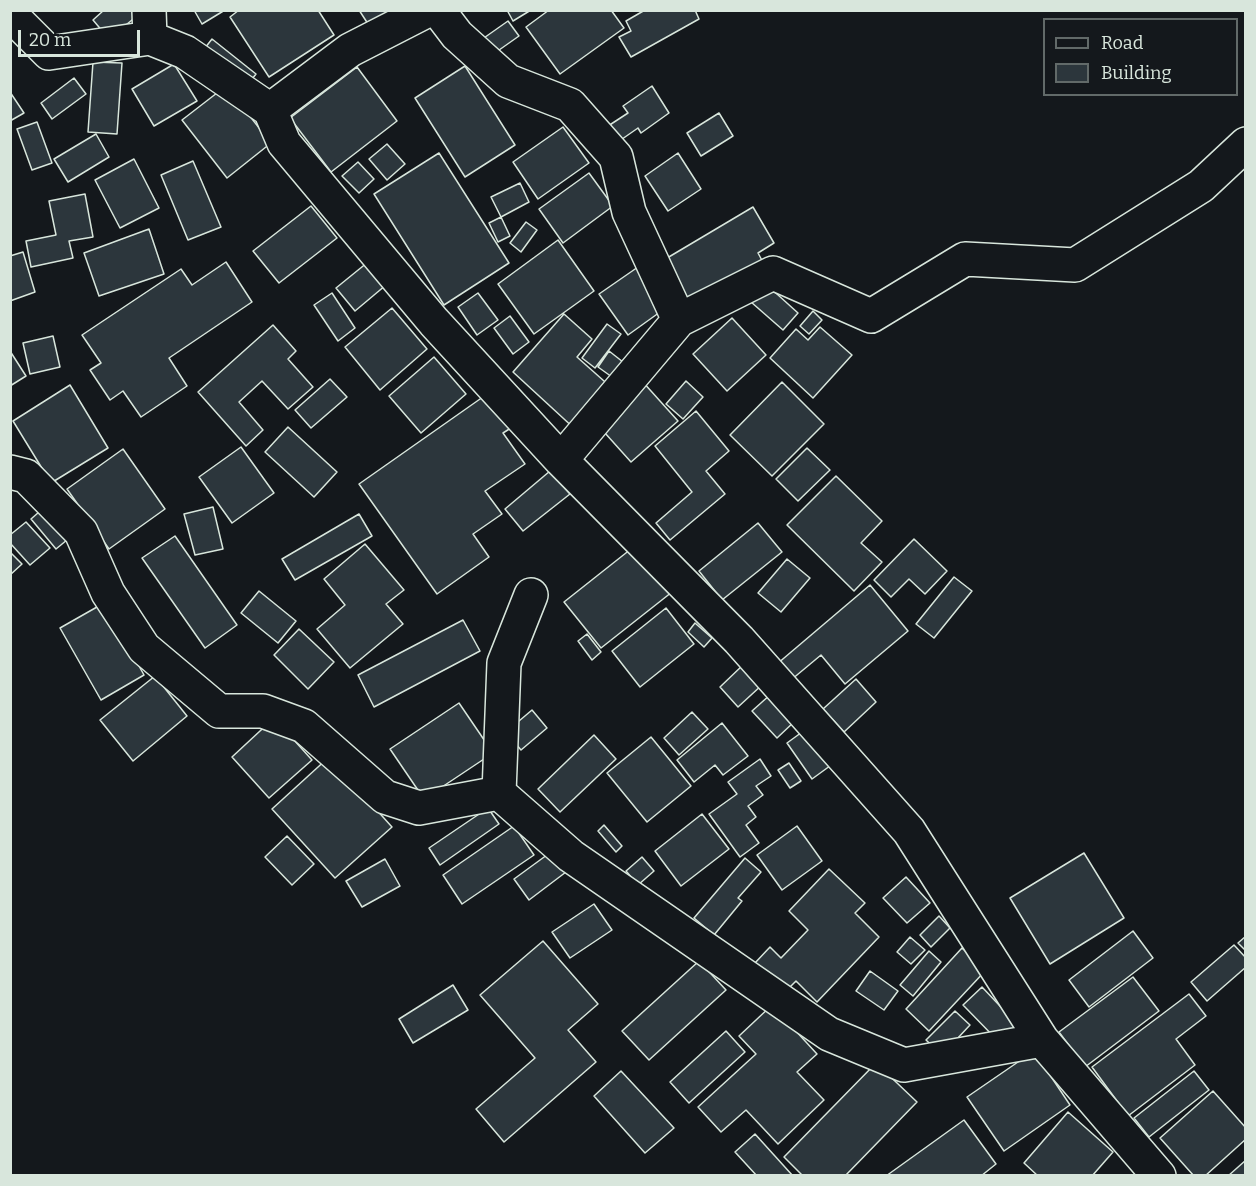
<!DOCTYPE html>
<html>
<head>
<meta charset="utf-8">
<style>
	body { margin:0 }
	#map { position:relative; width:1256px; height:1186px; overflow:hidden; background:#14181c; font-family:Bitter,serif }
	canvas { display:block }
	.frame { position:absolute; inset:0; border:12px solid #d8e6dc; pointer-events:none }
	.legend { position:absolute; left:1043px; top:18px; width:195px; height:78px; box-sizing:border-box; background:#14181c; border:2px solid #626a69; margin:0; padding:8px 10px; list-style:none; font-size:18px; color:#d8e6dc }
	.legend li { display:flex; align-items:center; gap:12px; height:30px }
	.legend b { width:30px; border:2px solid #626a69 }
	.scale { position:absolute; left:18px; top:30px; width:122px; height:27px; box-sizing:border-box; border:3px solid #d8e6dc; border-top:0; padding-left:8px; font-size:18px; line-height:21px; white-space:nowrap; color:#d8e6dc; -webkit-text-stroke:4px #14181c; paint-order:stroke }
</style>
</head>
<body>
<div id="map">
<canvas width="1256" height="1186"></canvas>
<div class="frame"></div>
<ul class="legend">
<li><b style="height:8px;background:#14181c"></b>Road</li>
<li><b style="height:16px;background:#2c363c"></b>Building</li>
</ul>
<div class="scale">20 m</div>
</div>
<script>
const ctx = document.querySelector('canvas').getContext('2d');
ctx.lineJoin = 'round';
function paint(path, color) { ctx.fillStyle = color; ctx.fill(path, 'evenodd'); }
function stroke(path, color, width, dash) { ctx.strokeStyle = color; ctx.lineWidth = width; ctx.lineCap = dash ? 'butt' : 'round'; ctx.setLineDash(dash || []); ctx.stroke(path); }
const building = new Path2D(`
	M104,10h29l5,5 -29,24 -16,-19z
	M194,10h31l-23,14z
	M239,10h79l16,25 -65,42 -39,-60z
	M359,10h30l2,2 -21,15z
	M507,10h24l-18,11z
	M549,10h62l13,18 -64,46 -34,-47z
	M645,10h50l4,9 -68,38 -12,-20 12,-6 -5,-10z
	M508,21l11,15 -27,19 -11,-15z
	M212,39l44,35 -11,14 -44,-35z
	M93,62l29,1 -5,71 -29,-2z
	M174,64l23,37 -43,25 -22,-37z
	M465,66l50,79 -50,32 -50,-79z
	M357,67l40,54 -66,51 -41,-54z
	M74,78l12,16 -34,25 -11,-16z
	M226,86l45,57 -44,35 -45,-58z
	M652,86l17,27 -28,20 -3,-5 -23,16 -10,-16 23,-15 -5,-7z
	M10,92l14,21 -14,8z
	M719,113l14,23 -32,20 -14,-23z
	M37,122l15,41 -20,7 -15,-41z
	M563,127l26,36 -51,36 -25,-37z
	M96,134l13,23 -41,25 -14,-23z
	M387,144l18,20 -18,16 -18,-21z
	M439,153l70,110 -65,42 -70,-111z
	M678,153l23,36 -33,22 -23,-35z
	M134,159l25,49 -39,20 -25,-48z
	M193,161l28,66 -33,13 -27,-65z
	M358,162l16,17 -15,14 -17,-17z
	M589,173l24,33 -50,37 -24,-34z
	M520,183l9,19 -28,15 -10,-20z
	M85,194l8,43 -24,4 4,17 -42,9 -5,-26 30,-6 -7,-34z
	M311,206l26,32 -58,45 -26,-32z
	M753,207l21,36 -16,10 7,13 -79,47 -29,-49z
	M501,217l9,19 -12,6 -9,-19z
	M526,222l11,8 -16,22 -11,-9z
	M149,229l15,45 -65,22 -15,-43z
	M558,240l36,51 -60,43 -36,-50z
	M23,252l12,40 -25,9v-45z
	M226,262l26,40 -83,56 18,28 -46,31 -18,-26 -13,9 -20,-30 11,-7 -19,-28 99,-66 11,16z
	M368,262l18,23 -31,26 -19,-23z
	M638,267l29,40 -39,28 -29,-41z
	M767,285l31,28 -15,17 -32,-28z
	M332,293l23,35 -17,13 -24,-36z
	M478,293l20,27 -21,15 -19,-28z
	M392,308l35,41 -47,41 -35,-43z
	M813,311l9,9 -13,14 -9,-8z
	M564,314l28,25 -15,18 36,32 -37,41 -63,-58z
	M510,316l19,26 -16,12 -19,-26z
	M732,318l34,37 -39,36 -34,-37z
	M607,324l14,10 -26,34 -13,-10z
	M273,325l23,26 -8,8 25,28 -25,22 -26,-28 -23,21 24,28 -17,16 -48,-54z
	M820,327l32,28 -39,43 -43,-40 26,-29 12,11z
	M53,336l7,31 -30,7 -7,-31z
	M10,351l16,25 -16,10z
	M609,351l14,11 -11,15 -14,-10z
	M434,357l32,37 -45,39 -32,-37z
	M330,379l17,18 -36,31 -16,-18z
	M642,381l36,40 -47,41 -35,-39z
	M686,381l17,16 -20,22 -17,-15z
	M782,382l42,42 -52,52 -42,-41z
	M70,385l38,63 -57,35 -38,-62z
	M490,392l24,34 -11,7 22,31 -40,27 17,23 -29,20 16,23 -52,37 -78,-110z
	M696,411l33,40 -23,20 19,23 -55,46 -14,-17 36,-31 -37,-46z
	M288,427l49,45 -23,25 -49,-45z
	M241,447l33,46 -42,30 -33,-46z
	M807,448l23,22 -32,31 -22,-22z
	M123,449l42,60 -56,40 -42,-60z
	M550,471l20,23 -47,37 -18,-22z
	M836,476l46,45 -21,22 21,19 -28,29 -67,-66z
	M47,505l26,30 -17,14 -25,-30z
	M213,507l10,42 -28,6 -11,-41z
	M359,514l13,22 -77,44 -13,-21z
	M26,522l24,26 -20,17 -20,-22v-8z
	M758,523l24,29 -60,48 -23,-29z
	M175,536l62,89 -32,23 -63,-90z
	M914,539l33,32 -22,23 -16,-15 -18,18 -17,-17z
	M365,544l39,46 -18,14 17,20 -53,44 -33,-39 28,-24 -21,-26z
	M636,545l36,47 -71,56 -37,-46z
	M10,552l12,12 -12,11z
	M787,559l23,19 -29,34 -23,-19z
	M954,577l18,14 -38,47 -18,-14z
	M870,585l38,46 -63,53 -24,-29 -30,25 -14,-16z
	M259,591l37,30 -18,22 -37,-30z
	M104,603l40,72 -43,25 -41,-72z
	M666,608l28,36 -54,43 -28,-36z
	M463,620l17,31 -106,56 -16,-32z
	M695,623l17,15 -8,9 -16,-15z
	M299,629l35,33 -26,27 -34,-34z
	M587,634l14,18 -9,8 -14,-19z
	M744,664l19,20 -25,23 -18,-20z
	M155,676l32,40 -54,45 -33,-41z
	M856,679l20,23 -32,30 -21,-23z
	M771,694l24,27 -18,17 -25,-27z
	M459,703l34,50 -69,46 -34,-50z
	M532,710l15,18 -26,22 -15,-18z
	M692,712l16,17 -29,26 -15,-17z
	M274,718l38,42 -43,38 -37,-41z
	M722,723l26,33 -25,19 -8,-10 -21,17 -17,-22z
	M809,727l25,36 -22,16 -25,-36z
	M594,735l22,24 -56,53 -22,-23z
	M651,737l40,49 -44,36 -40,-49z
	M329,757l63,70 -57,51 -63,-69z
	M760,759l11,17 -15,10 7,9 -15,11 8,11 -10,8 13,18 -19,14 -31,-43 28,-20 -9,-12z
	M789,763l12,18 -11,7 -12,-18z
	M488,808l11,16 -59,41 -11,-17z
	M702,814l27,35 -48,37 -26,-35z
	M604,825l18,21 -6,6 -18,-21z
	M514,826l20,29 -72,49 -19,-29z
	M797,826l25,35 -40,29 -25,-35z
	M287,836l27,28 -22,21 -27,-28z
	M551,852l15,20 -37,28 -15,-21z
	M1084,853l40,65 -74,46 -40,-66z
	M642,857l12,14 -16,14 -12,-14z
	M745,858l16,14 -23,26 4,3 -28,34 -20,-17z
	M385,859l15,27 -38,21 -16,-26z
	M829,869l36,34 -10,10 24,24 -62,65 -21,-21 -12,12 -30,-29 16,-17 11,11 27,-28 -19,-19z
	M906,877l24,26 -23,20 -24,-25z
	M594,904l18,26 -42,28 -18,-26z
	M939,916l11,12 -19,19 -11,-12z
	M1133,931l20,27 -64,49 -20,-27z
	M1246,936v15l-8,-8z
	M910,937l15,13 -14,14 -14,-12z
	M543,941l55,63 -30,26 28,32 -92,80 -28,-33 59,-51 -55,-63z
	M1234,945l12,13v9l-39,34 -16,-19z
	M962,948l24,22 -57,61 -23,-22z
	M929,951l12,11 -28,34 -13,-11z
	M699,961l27,29 -77,70 -27,-29z
	M870,971l28,20 -14,19 -28,-19z
	M1133,977l26,34 -74,56 -26,-35z
	M453,985l15,25 -55,33 -14,-24z
	M982,987l36,38 -18,18 -37,-38z
	M1189,994l17,22 -30,23 19,26 -67,51 -36,-49z
	M772,1005l45,49 -20,18 27,28 -46,44 -32,-34 -25,22 -23,-25 58,-53 -17,-18z
	M955,1011l15,14 -28,30 -16,-15z
	M726,1031l19,21 -56,51 -19,-21z
	M1034,1051l36,54 -66,46 -37,-54z
	M876,1063l41,39 -72,74h-42l-19,-19z
	M621,1071l53,57 -29,25 -51,-57z
	M1194,1071l15,19 -60,47 -15,-19z
	M1213,1091l33,37v11l-41,37h-11l-34,-38z
	M1068,1112l45,40 -21,24h-54l-14,-13z
	M964,1120l32,44 -15,12h-95z
	M755,1134l38,42h-36l-22,-24z
	M1246,1160v16h-18z`);
paint(building, '#2c363c');
stroke(building, '#d8e6dc', 1.5);
const street = new Path2D(`
	M149,10l1,28
	M438,10l19,25 51,46 62,24 46,52 13,55 50,108 -118,140
	M10,14l39,39 101,-15 35,14 85,58 14,33 150,179 127,138 178,180 170,191 133,209 117,136
	M270,110l80,-60 78,-40
	M679,320l94,-47 98,43 94,-57 110,6 126,-79 45,-42
	M10,472l16,4 55,56 27,61 36,55 75,63h44l41,15 81,71 34,11 80,-15 72,63 258,178 75,31 138,-25
	M499,793l5,-130 27,-68`);
stroke(street, '#d8e6dc', 36);
stroke(street, '#14181c', 33);
</script>
</body>
</html>
